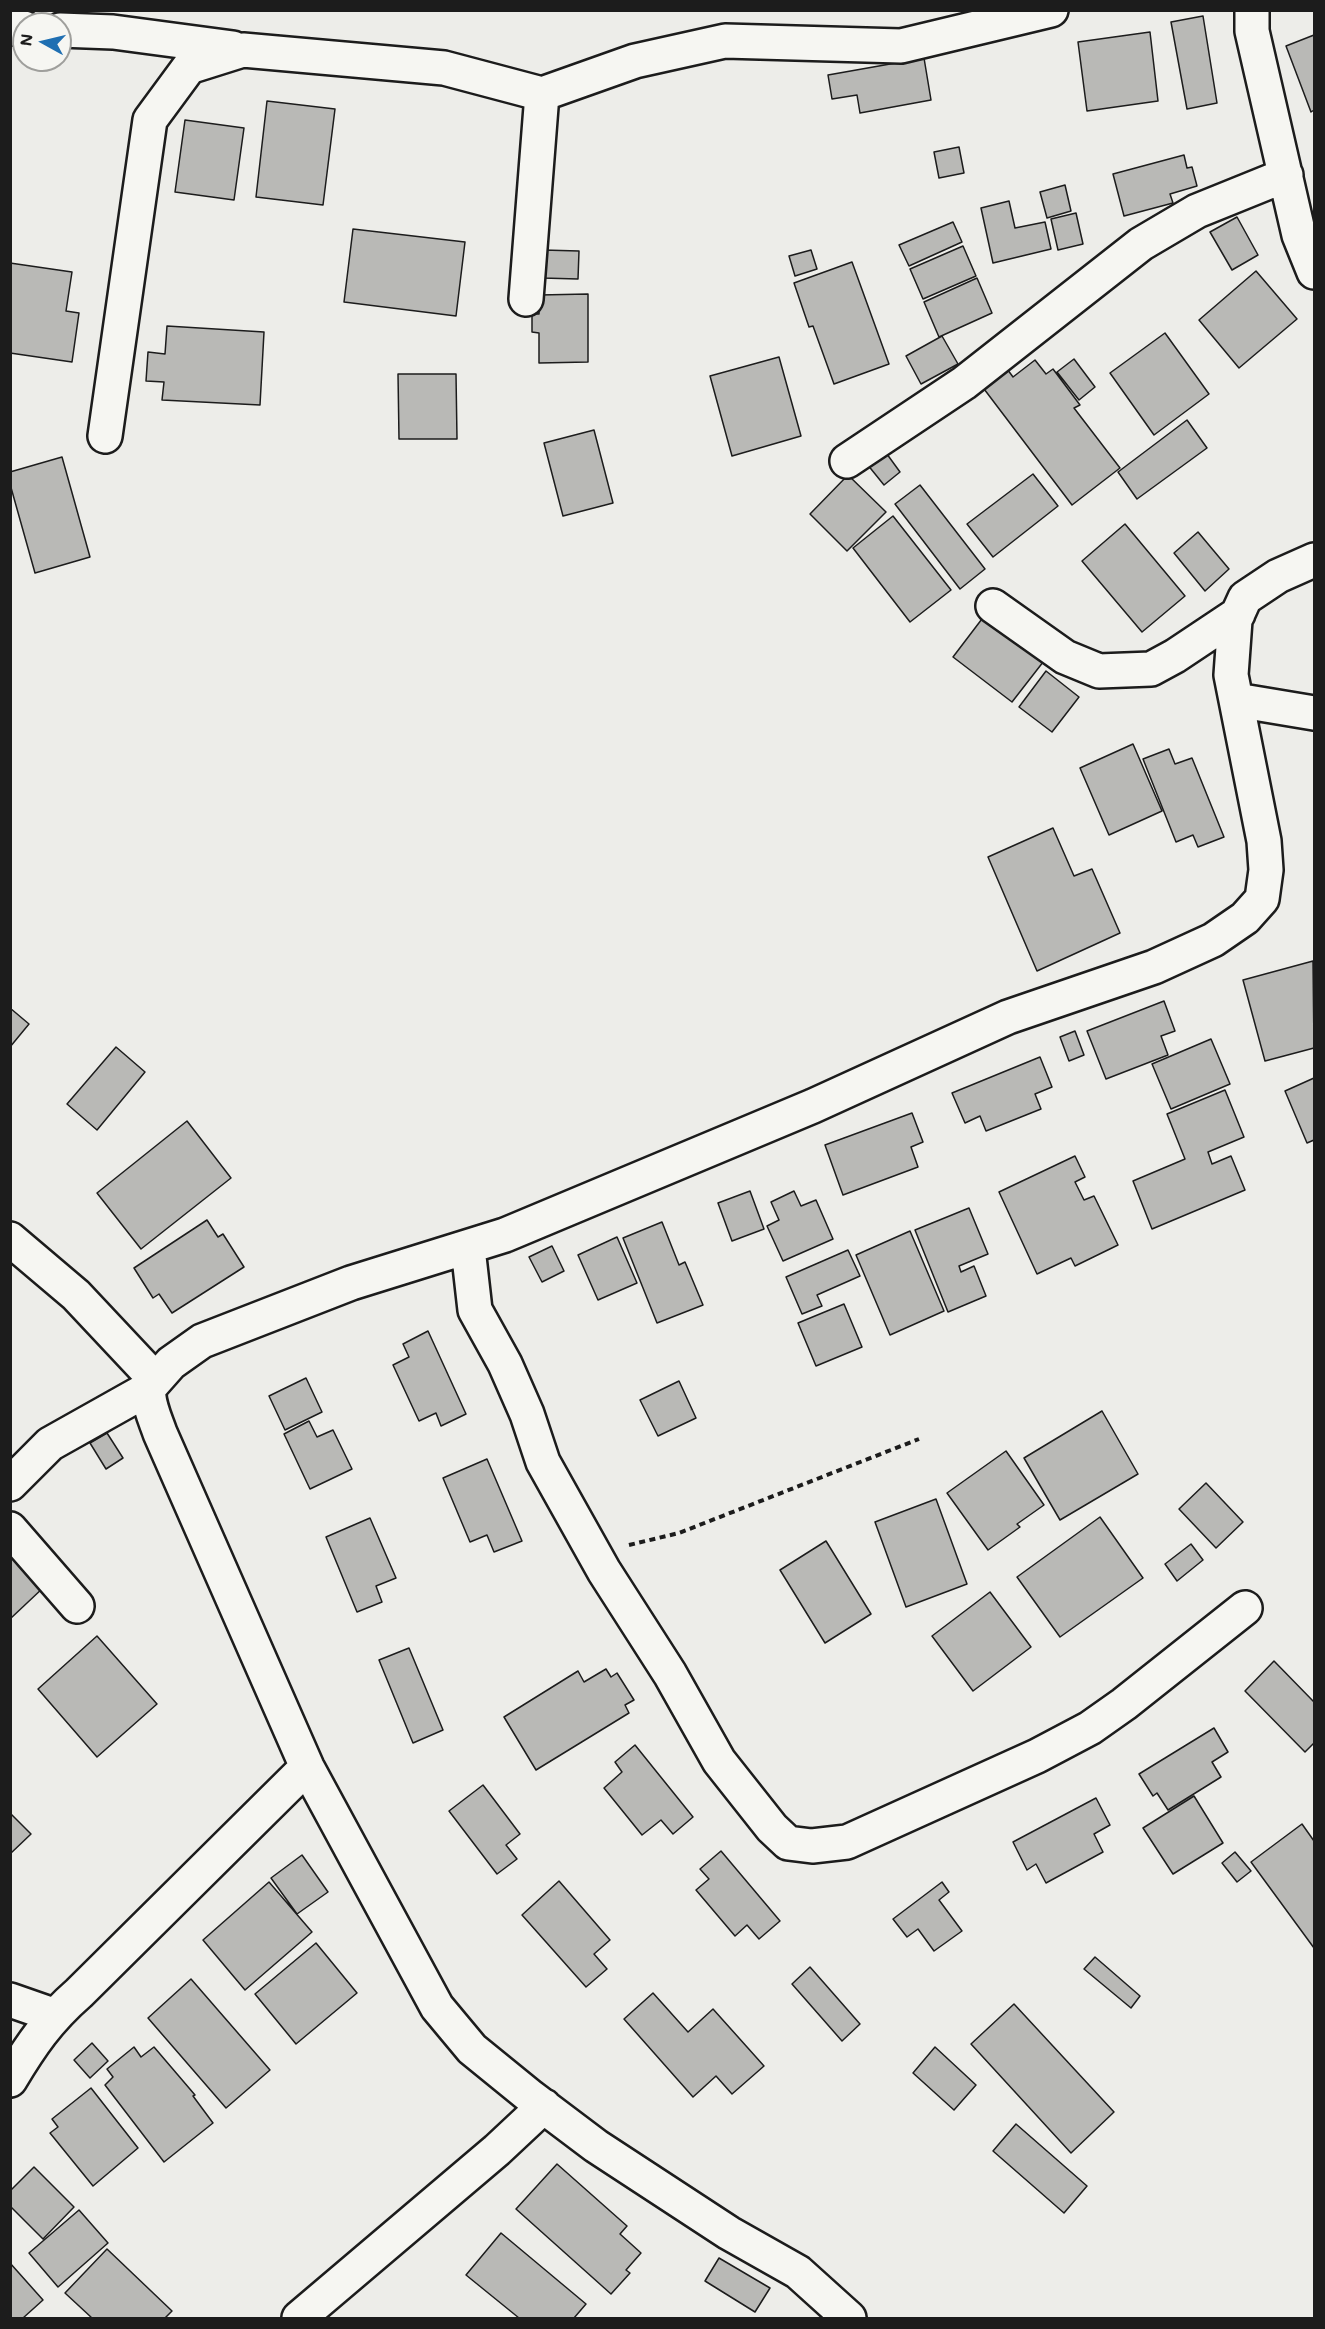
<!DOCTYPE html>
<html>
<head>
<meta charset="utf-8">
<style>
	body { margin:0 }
	#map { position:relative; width:1325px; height:2329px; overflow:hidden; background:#edede9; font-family:Mali,sans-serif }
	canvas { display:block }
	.frame { position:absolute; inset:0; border:12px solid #1c1c1c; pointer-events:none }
	.north { position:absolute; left:12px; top:12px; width:60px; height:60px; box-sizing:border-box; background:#f6f6f2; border:2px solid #9f9f9c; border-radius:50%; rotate:278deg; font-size:16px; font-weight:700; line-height:24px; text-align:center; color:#1c1c1c }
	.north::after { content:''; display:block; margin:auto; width:21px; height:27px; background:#1f6fb2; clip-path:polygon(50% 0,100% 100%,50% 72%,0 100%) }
</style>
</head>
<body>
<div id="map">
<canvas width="1325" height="2329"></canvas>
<div class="frame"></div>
<div class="north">N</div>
</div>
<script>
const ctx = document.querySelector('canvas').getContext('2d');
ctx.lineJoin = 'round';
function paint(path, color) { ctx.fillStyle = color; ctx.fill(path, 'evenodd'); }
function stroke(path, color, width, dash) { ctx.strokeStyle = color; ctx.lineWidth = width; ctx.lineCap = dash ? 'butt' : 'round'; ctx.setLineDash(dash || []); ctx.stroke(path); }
const building = new Path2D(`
	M1203,16l14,87 -30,6 -16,-87z
	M1150,32l8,69 -71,10 -9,-69z
	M1314,35v75l-3,2 -25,-66z
	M924,58l7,42 -71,13 -3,-18 -25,4 -4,-24z
	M267,101l68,8 -12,96 -67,-8z
	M185,120l59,8 -10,72 -59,-8z
	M959,147l5,26 -25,5 -5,-26z
	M1184,155l3,13 5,-1 5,19 -27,8 3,9 -49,13 -11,-42z
	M1065,185l6,26 -24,7 -7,-26z
	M1009,201l6,27 30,-6 6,27 -58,14 -12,-55z
	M1076,213l7,31 -25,6 -7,-31z
	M1237,217l21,38 -26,15 -22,-38z
	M953,222l9,20 -53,24 -10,-21z
	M353,229l112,13 -9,74 -112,-14z
	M963,246l13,30 -53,23 -13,-30z
	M543,250l36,1 -1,28 -36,-1z
	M811,250l6,19 -22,7 -6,-20z
	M852,262l37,102 -55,20 -21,-58 -4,1 -15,-44z
	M10,263l62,9 -6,39 13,2 -7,49 -62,-9z
	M1256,271l41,48 -58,49 -40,-48z
	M977,278l15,35 -53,24 -15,-35z
	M588,294v68l-49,1v-30l-7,-1v-18h7v-19z
	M167,326l97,6 -4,73 -98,-5 2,-18 -18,-1 2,-29 17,2z
	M1165,333l44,61 -55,41 -44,-62z
	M942,336l16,28 -37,20 -15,-28z
	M779,357l22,79 -69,20 -22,-80z
	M1074,359l21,28 -16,13 -22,-28z
	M1035,360l11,14 7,-5 27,36 -6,3 46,60 -48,37 -94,-124 24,-19 11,15z
	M398,374h58l1,65h-58z
	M1187,420l20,28 -70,51 -19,-27z
	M594,430l19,73 -50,13 -19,-73z
	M884,450l16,22 -16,13 -17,-21z
	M62,457l28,100 -55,16 -25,-89v-12z
	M1033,474l25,32 -65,51 -26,-33z
	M848,475l38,37 -39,39 -37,-37z
	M920,485l65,84 -25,20 -65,-85z
	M893,516l58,74 -41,32 -57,-74z
	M1125,524l60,72 -43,36 -60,-71z
	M1198,532l31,37 -24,22 -31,-38z
	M988,611l59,46 -35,45 -59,-45z
	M1046,671l33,26 -27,35 -33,-25z
	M1133,744l29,67 -53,24 -29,-67z
	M1169,749l6,15 17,-6 32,79 -26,10 -5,-12 -17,7 -33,-83z
	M1053,828l21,48 18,-7 28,64 -83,38 -49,-114z
	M1313,961l1,87 -49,13 -22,-81z
	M1164,1001l11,30 -14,5 7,19 -62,24 -19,-48z
	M10,1008l19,16 -19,23z
	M1075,1031l9,24 -15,6 -9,-24z
	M1211,1039l19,45 -59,25 -19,-45z
	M116,1047l29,25 -48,58 -30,-26z
	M1040,1057l12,30 -17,7 6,15 -55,22 -6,-15 -15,7 -13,-30z
	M1314,1078v62l-7,3 -22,-52z
	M1225,1090l19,47 -36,15 4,12 19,-8 14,34 -93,39 -19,-48 52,-22 -18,-45z
	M912,1113l11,29 -12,5 7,20 -75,28 -18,-50z
	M187,1121l44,57 -90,71 -44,-56z
	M1075,1156l10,21 -10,5 9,18 10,-4 24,49 -43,21 -4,-8 -34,16 -38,-82z
	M750,1191l14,38 -32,12 -14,-38z
	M794,1191l7,15 15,-6 17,39 -50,22 -16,-35 12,-6 -8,-18z
	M969,1208l19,46 -29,12 2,6 13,-6 12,30 -38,16 -33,-82z
	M207,1220l11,17 5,-3 21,33 -72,46 -13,-19 -6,4 -19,-30z
	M662,1222l17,43 6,-3 18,43 -46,18 -34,-85z
	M910,1231l34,80 -54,24 -34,-80z
	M617,1237l20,46 -39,17 -20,-45z
	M552,1246l12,25 -22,11 -13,-25z
	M848,1250l12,26 -43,19 5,11 -20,8 -16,-37z
	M844,1304l18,43 -46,19 -18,-43z
	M428,1331l38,83 -25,12 -5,-13 -17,8 -26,-56 16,-8 -6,-13z
	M306,1378l16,34 -37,18 -16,-34z
	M679,1381l17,37 -38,18 -18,-36z
	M1102,1411l36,63 -78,46 -36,-62z
	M309,1421l8,16 16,-7 19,39 -42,20 -26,-55z
	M107,1433l16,25 -17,11 -16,-26z
	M1006,1451l38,54 -27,19 3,3 -32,23 -41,-57z
	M487,1459l35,82 -28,11 -7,-17 -17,7 -27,-64z
	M1206,1483l37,39 -27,26 -37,-39z
	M936,1499l31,85 -61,23 -31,-85z
	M1100,1517l43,61 -83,59 -43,-60z
	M370,1518l26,60 -20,8 6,16 -25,10 -31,-75z
	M826,1541l45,73 -46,29 -45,-73z
	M1191,1544l12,16 -26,21 -12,-17z
	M10,1552l34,35 -34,32z
	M990,1592l41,55 -58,44 -41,-55z
	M97,1636l60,68 -60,53 -59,-68z
	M409,1648l34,82 -30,13 -34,-83z
	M1274,1661l40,41v41l-9,9 -60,-61z
	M606,1669l5,8 6,-4 17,27 -9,5 4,8 -93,57 -32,-53 74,-46 6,11z
	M1214,1728l14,24 -16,10 9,15 -53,33 -11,-17 -4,3 -14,-22z
	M635,1745l58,72 -20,17 -12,-14 -19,15 -38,-47 18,-16 -7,-10z
	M483,1785l37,49 -14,11 11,14 -20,15 -48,-63z
	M1194,1796l29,47 -50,31 -30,-46z
	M1096,1798l14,27 -16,9 9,18 -57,31 -10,-19 -9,6 -14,-28z
	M10,1813l21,21 -21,20z
	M1302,1824l12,17v107l-63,-86z
	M721,1851l59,70 -21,18 -12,-14 -12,11 -39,-46 13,-11 -9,-10z
	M1235,1852l16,19 -14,11 -15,-19z
	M302,1855l26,37 -31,22 -26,-36z
	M559,1881l51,59 -16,14 13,15 -21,18 -64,-72z
	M269,1882l43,50 -67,58 -42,-50z
	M942,1882l7,10 -10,8 23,31 -28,20 -16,-22 -11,8 -14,-18z
	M316,1943l41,50 -61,51 -41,-50z
	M1095,1957l45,39 -9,12 -47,-39z
	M810,1967l50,57 -18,17 -50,-57z
	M191,1979l79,91 -44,38 -78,-90z
	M653,1993l35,39 25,-23 51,57 -32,28 -16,-18 -23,21 -69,-78z
	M1014,2004l100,108 -43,41 -100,-109z
	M92,2043l16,18 -18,17 -16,-18z
	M134,2047l7,10 13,-10 41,48 -2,1 20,27 -49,39 -59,-77 8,-8 -6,-8z
	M935,2047l41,38 -22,25 -41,-37z
	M91,2088l47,60 -45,38 -43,-53 8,-6 -6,-8z
	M1016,2124l71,62 -23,27 -71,-62z
	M557,2164l70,62 -7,8 21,19 -15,17 4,3 -19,21 -95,-85z
	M34,2167l40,40 -31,32 -33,-33v-15z
	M79,2210l29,33 -50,44 -29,-34z
	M501,2233l85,71 -12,14h-55l-53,-43z
	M107,2249l65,62 -7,7h-73l-27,-25z
	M719,2258l51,30 -15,24 -50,-31z
	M10,2263l33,37 -20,18h-13z`);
paint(building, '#b9b9b6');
stroke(building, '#1c1c1c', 1.5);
const minor = new Path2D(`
	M1252,10v21l47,204 15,37
	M10,28h14
	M60,30l53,2 120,16
	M526,299l16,-205
	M105,436l45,-316 39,-53 54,-17 201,18 98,26 93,-33 90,-20 176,5 150,-36
	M847,461l117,-78 177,-139 56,-33 89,-36
	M993,606l72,51 34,14 52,-2 24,-13 63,-42
	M1236,700l78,13
	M10,1239l66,56 77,82
	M468,1248l7,62 30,54 22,50 16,48 61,109 66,103 49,87 53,67 16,15 24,3 35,-4 190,-86 53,-28 34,-24 121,-96
	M158,1373c-19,14 -4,42 2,60l147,334 130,240 35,42 59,48 65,49 133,87 69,39 51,46
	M10,1484l40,-40 98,-55 23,-26 31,-22 149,-58 154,-48 308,-129 195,-89 146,-50 59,-27 32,-22 17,-19 4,-29 -2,-29 -33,-166 4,-55 10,-22 33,-22 36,-16
	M10,1529l67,77
	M10,2000l43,15
	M10,2080c21,-35 38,-60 69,-87l228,-226
	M299,2318l198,-168 47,-44`);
stroke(minor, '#1c1c1c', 38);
stroke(new Path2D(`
	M629,1545l50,-12 240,-94`), '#1c1c1c', 4, [6, 4.5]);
stroke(minor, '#f6f6f2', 33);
</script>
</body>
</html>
